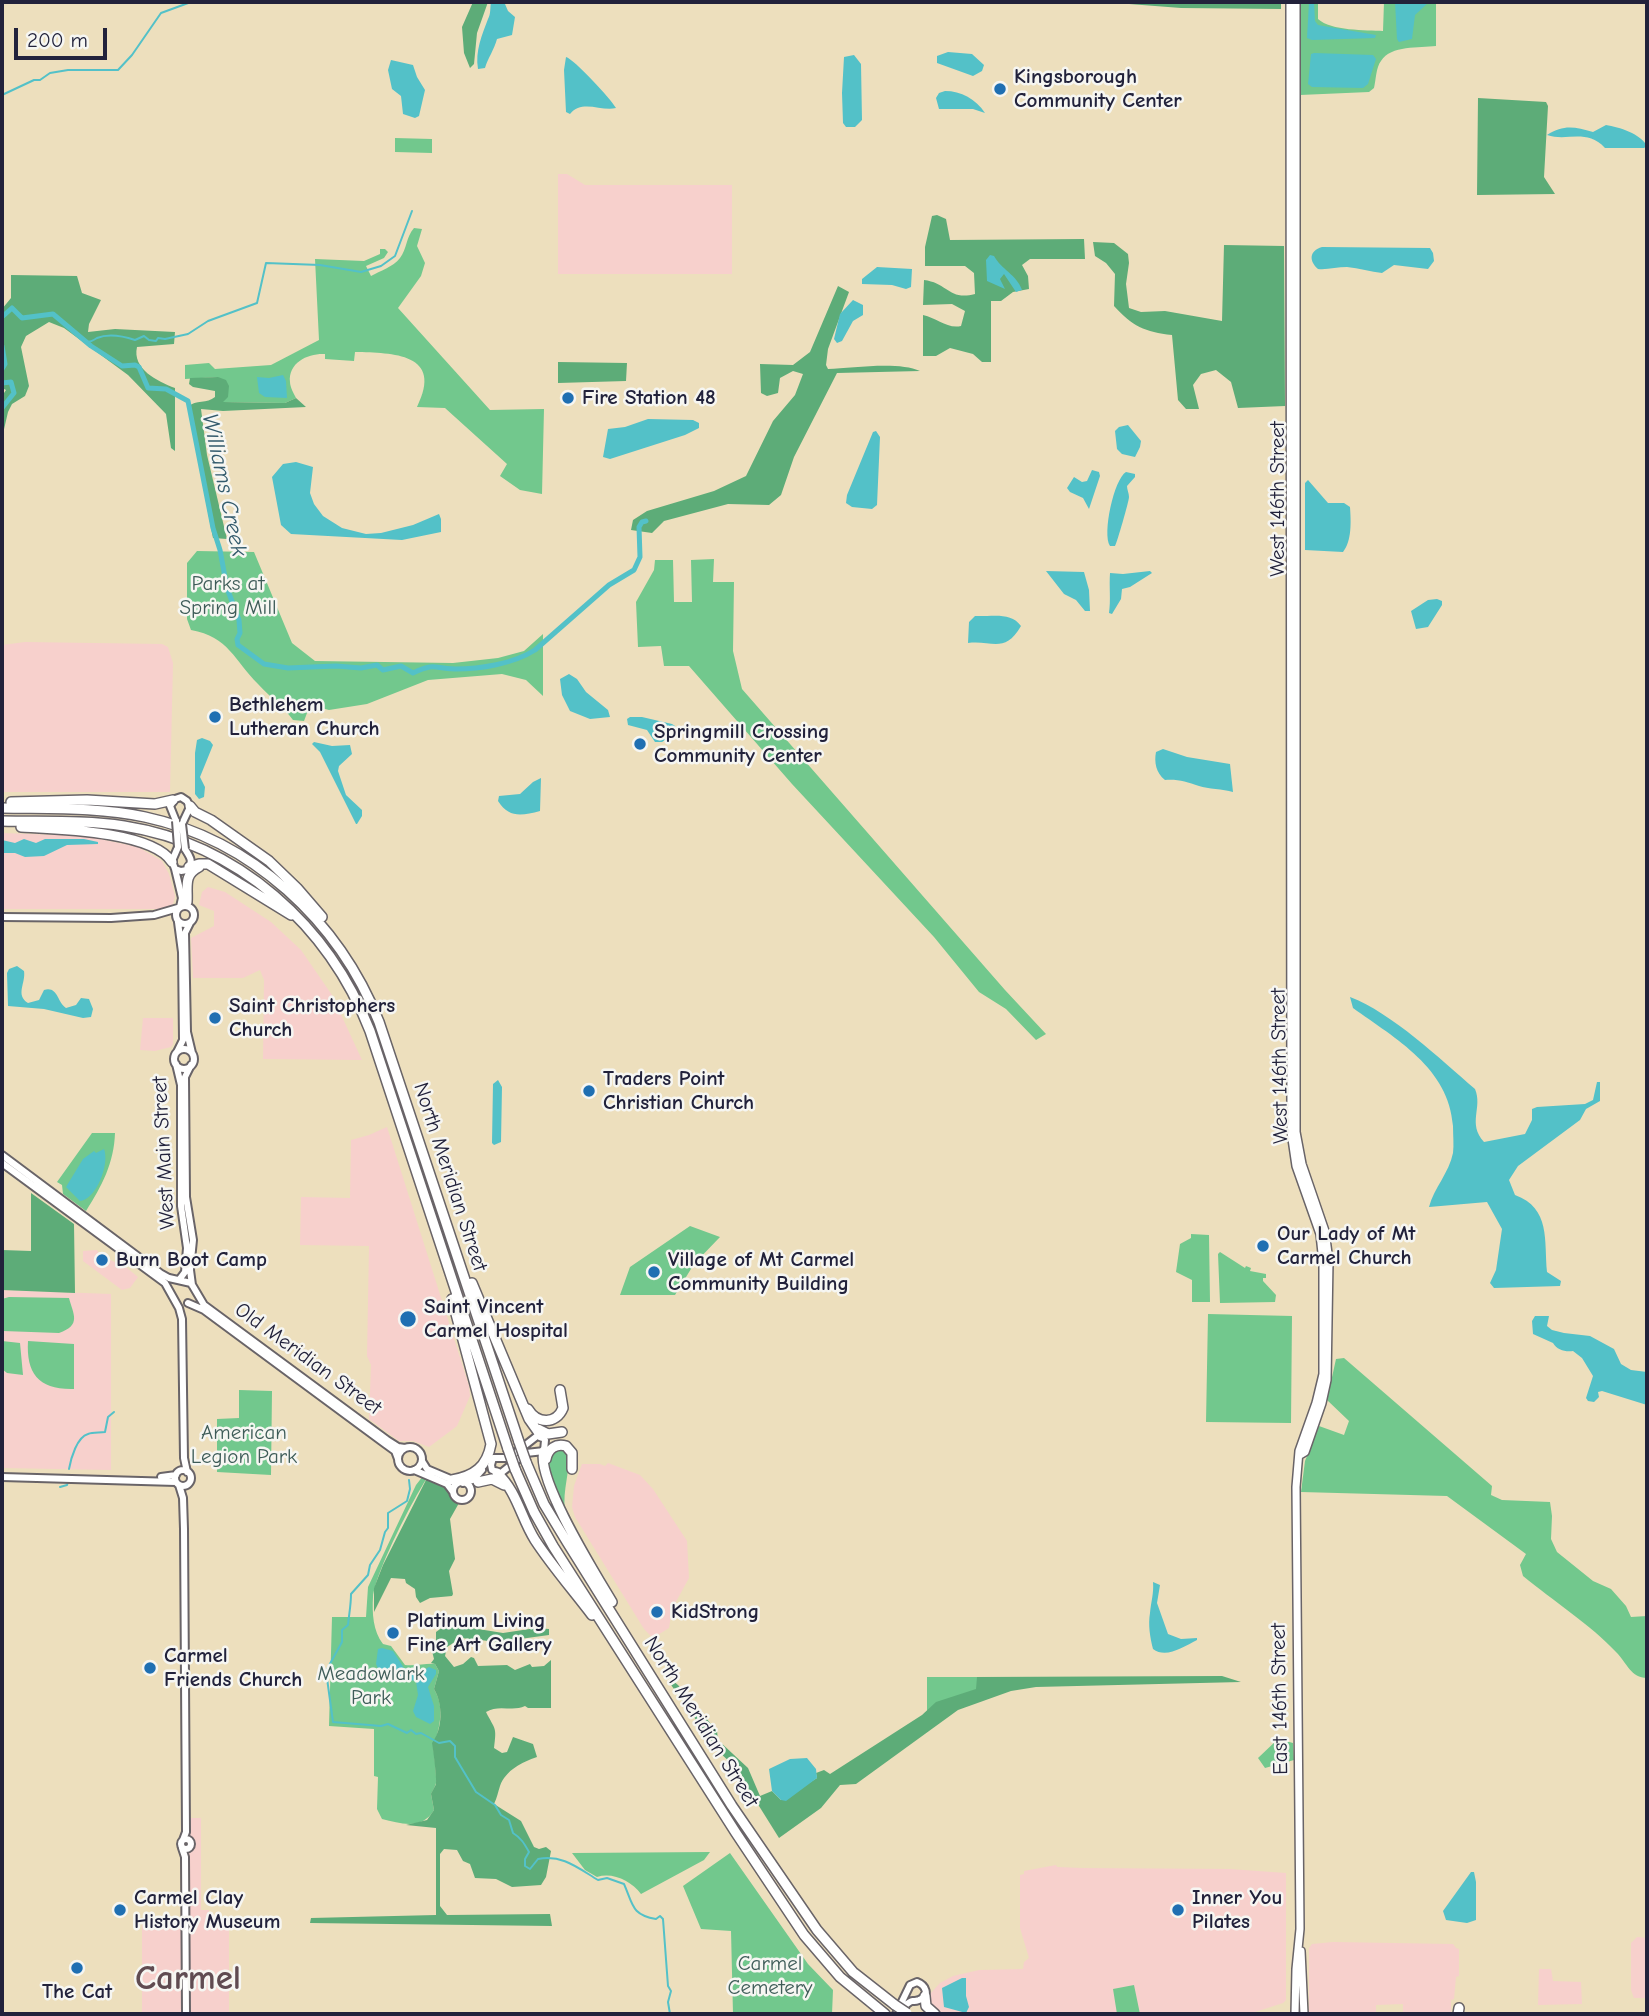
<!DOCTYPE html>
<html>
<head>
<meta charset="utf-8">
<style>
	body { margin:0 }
	#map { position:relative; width:1649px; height:2016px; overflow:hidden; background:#eddfbd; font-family:"Comic Neue",sans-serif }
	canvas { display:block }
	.frame { position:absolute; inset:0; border:4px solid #22223b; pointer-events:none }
	.scale { position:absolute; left:14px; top:28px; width:93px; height:32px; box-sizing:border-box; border:4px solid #22223b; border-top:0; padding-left:9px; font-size:21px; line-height:24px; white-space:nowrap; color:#22223b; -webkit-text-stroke:5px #f6f6f2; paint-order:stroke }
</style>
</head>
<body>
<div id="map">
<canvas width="1649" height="2016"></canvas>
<div class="frame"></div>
<div class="scale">200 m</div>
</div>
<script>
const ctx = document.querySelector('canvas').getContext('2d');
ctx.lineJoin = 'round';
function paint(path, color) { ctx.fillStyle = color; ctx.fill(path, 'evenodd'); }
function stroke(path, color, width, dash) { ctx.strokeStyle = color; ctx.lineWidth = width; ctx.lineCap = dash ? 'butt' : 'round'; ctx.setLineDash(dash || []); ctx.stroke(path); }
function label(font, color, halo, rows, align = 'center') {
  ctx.font = font + ' "Comic Neue",sans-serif'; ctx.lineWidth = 5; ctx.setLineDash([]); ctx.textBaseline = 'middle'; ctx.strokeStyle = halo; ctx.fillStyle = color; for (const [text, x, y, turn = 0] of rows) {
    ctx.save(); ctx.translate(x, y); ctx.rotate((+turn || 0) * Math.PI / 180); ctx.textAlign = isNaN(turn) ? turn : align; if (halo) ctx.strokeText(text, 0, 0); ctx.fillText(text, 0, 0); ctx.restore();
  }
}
paint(new Path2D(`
	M558,174h9l18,11h147v89h-174z
	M25,642l137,2 6,3 5,16 -3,129h-168v-147z
	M2,833l84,3 52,11 24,14 7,13 6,22 -2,8 -7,5h-164z
	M208,887l17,5 46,30 30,28 31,45 30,65 -99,-1 1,-79 -4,-10 -17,8h-50l-2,-40 23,-12v-15l-15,-6 3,-13z
	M143,1018h30v26l-2,3 -16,4 -15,-1z
	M387,1127l82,259 1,10 -13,30 -28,21 -16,-6h-14l-30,-22 2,-54 -4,-9 2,-110 -69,-1 1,-48 49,1 1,-58 18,-5z
	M97,1250l3,5 27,13 11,9 -8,11 -8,2 -39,-29v-10z
	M2,1290l109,4v176l-109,-2z
	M608,1463l32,12 13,14 34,52 2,37 -17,31 -3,19 -16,10 -9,-9 -69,-112 -3,-10 2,-21 8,-22h18l5,2z
	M188,1818h13v92h8v17h20v87h-87v-89h46z
	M1056,1865l1,2 24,1 149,1 56,4v127l-3,3 -34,11h-307l-9,-6 -3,-3v-11l10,-11 13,-7 26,-6 44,-1 1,-7 5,-4 -9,-30v-53l4,-1v-3z
	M1637,1937l10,1v60h-13l-3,-8v-47z
	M1333,1942l120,2 3,4 3,1v27l-3,1 -2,22 -3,1v14h-48v-10l-27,1v9h-67v-66l3,-4z
	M1539,1969h12l2,12 28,1 1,22 -44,1z`), '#f7d0cc');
paint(new Path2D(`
	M1299,2h19v17c13,12 48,11 65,12l1,-29h52v44c-17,2 -45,-1 -55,15 -5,6 -5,19 -7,27l-5,4 -69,3z
	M395,138l37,1v14l-37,-1z
	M414,228l8,1 -5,17 8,17 -4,13 -23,32 92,102 54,-1 -2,85 -22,-4 -20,-14 7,-12 -62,-56 -28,-1c27,-54 -24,-54 -62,-55l-1,9 -29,-2v-5c-16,-1 -37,8 -35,28 0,5 4,12 6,16l-11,5 -64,-1 -3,-25 -33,2v-14l24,-2 6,6 56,-4 48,-25 -4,-81 49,2 16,-7v-5h5l3,3 -4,6 -18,8 5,10c9,-5 22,-9 29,-18 7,-9 6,-21 14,-30z
	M197,551l57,1 38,91 23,18 138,2 45,-5 26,-7 19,-17v62l-17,-16 -24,-6 -74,6 -61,24 -38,6 -19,-5 -6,16 -11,-1c-10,-14 -23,-23 -35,-36 -24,-24 -29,-47 -67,-54l-4,-11v-56z
	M714,559l-1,23h21l-1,69 9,38 263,301 41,44 -10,6 -30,-31 -27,-17 -45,-55 -142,-153 -103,-118h-25l-3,-20 -23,1 -2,-45 18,-32 1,-10h18l1,42h18l-1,-42z
	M92,1133h23c-1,30 -13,53 -29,78l-23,-17 -1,-9 -5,-3z
	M690,1226l30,11 -26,27 -19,31h-55l10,-28z
	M1191,1234l18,1 1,67h-18v-22l-16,-8 4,-28 11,-6z
	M1220,1252l25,16 1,-2 5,2 -1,3 16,3v4h-3v3l13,14 -1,7 -55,1 -2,-49z
	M9,1297l60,1c4,16 13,27 -10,35l-56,-2 -1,-32z
	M1208,1314l84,2 -1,107 -85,-1z
	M2,1341l18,2 3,32 -16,-2 -5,-4z
	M28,1341l46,3v45c-35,1 -48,-15 -46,-48z
	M1344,1358l148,128 -1,9 11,5 48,2 2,14 -1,23 6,13 36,29 18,8 15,17 5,11 16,-1v62c-16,0 -20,-15 -31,-26 -25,-27 -64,-52 -93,-76l-3,-11 6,-11 -79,-58 -146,-4 4,-31 14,-35 25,9 5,-14 -22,-21 9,-41z
	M239,1390l33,1 -1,84 -54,-3v-53l22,-1z
	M559,1449l9,2c3,20 -6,39 -3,59l-8,-16 -9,-31 5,-11z
	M423,1476l4,2c-15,23 -51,93 -54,119 -1,16 0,34 10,47l8,2 14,19c12,1 22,-2 30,-1l4,7 -5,18c11,18 6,39 -1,58 1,2 4,33 3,36 0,2 -4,9 -5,11l3,16c-12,20 -32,14 -52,9l-5,-10 1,-32 -4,-1v-47l-45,-3 3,-109h34l2,-30 48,-102z
	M927,1677h88l-88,41z
	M1278,1739l15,4 1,17 -29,8 -7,-10z
	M710,1852l-6,8 -63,34c-10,-13 -28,-22 -44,-17l-12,-7 -13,-17z
	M730,1853l78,111 25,26 -1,24h-99l-2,-83 -30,-2 -18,-43z
	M1134,1985l6,29h-23l-4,-25z`), '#72c88d');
paint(new Path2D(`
	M473,2h15l-11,31 -3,31 -4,4 -6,-15 -2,-26z
	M1132,2h149v7l-100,-1 -52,-4z
	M1478,98l68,4 2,4 -4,71 11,17 -78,1z
	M937,215l9,4 4,21 134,-1 1,20h-55l-8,6 6,11 1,13 -16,3 -12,9h-10v61h-9l-9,-8 -23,-6 -14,8h-13v-41c14,3 24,14 38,11l4,-15 -13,-7 -29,1 1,-25c24,3 25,21 51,14l-1,-21 -9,-7h-40v-19l7,-31z
	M1093,242l21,1 14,11 1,9 -3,21 3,24 12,4 24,-1 57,10 2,-76 60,1 1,160 -47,2 -7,-26 -15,-12 -15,4 -8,11 6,24h-13l-8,-9 -6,-65c-27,-3 -40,-9 -58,-29l1,-32 -9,-11 -11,-7z
	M11,275l66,1 5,17 19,7 -12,24 -1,8 27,-3 60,3 -1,12 -37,3c-5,22 20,34 38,41v63l-4,-3 -5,-34 -38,-39 -64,-47 -15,-6 -23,14 -5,11 8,39 -4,10 -13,8 -4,8 -6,26v-42l4,-6 -4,-2v-79l9,-11z
	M838,286l11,6 -21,57 -2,16 2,4c24,-1 71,-8 92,2l-83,2 -43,84 -13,38 -12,10 -41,-1 -64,17 -12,12 -21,-3 2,-10 14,-9 67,-20 32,-15 27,-55 22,-26 8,-21 -10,-3 -13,7 -2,15 -11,3 -6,-3 -1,-29 33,1 17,-13z
	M558,362l69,1 -1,18 -68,2z
	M218,377l8,3 3,6 -1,11 -5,5 62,1 11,-5 10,9 -83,4 -22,-2 6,46 20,84 -14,-1 -2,-10 -23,-121c8,-8 19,-3 27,-10v-6l-22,-4 -4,-3 1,-6z
	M31,1193l43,31 1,69 -73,-3v-40l29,1z
	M427,1478l19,10 7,11 6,4 -9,16 5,40 -6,12 4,23 -1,2 -22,2 -10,5 -4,-6 -1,-8 -9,-6 -1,-4 -14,-1 -17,34v-24l9,-23z
	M447,1624l56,9 33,-5 13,1v6l-51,7 -37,-4 -14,9 -2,9 9,11 9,-3 8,-7 3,1 4,8 29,-1 8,5 15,-6 2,3 12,-1 7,-6v48h-23l-3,-2c-12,6 -27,-2 -39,6 9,18 11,14 8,36l8,5 5,-1 6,-15 20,7 4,13c-15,5 -31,13 -37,29 -2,6 -3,12 -6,18l27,17 13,26 5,2 7,-2 5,4 -5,26 -5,8 -29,2 -16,-8 -21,-1 -5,-14 -7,-3 -6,-11 -13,-1 -4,5v52l7,9 103,-1 2,12 -242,-3 1,-5 125,-3v-87l-30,-3 21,-5 7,-10 -3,-16c0,-1 5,-9 5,-10 1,-5 -3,-36 -4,-41 11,-14 11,-39 2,-54l5,-18 -4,-7 -4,-1 3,-4 -2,-8 4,-6v-13z
	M1222,1676l19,6 -205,5 -25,4 -53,19 -102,74 -16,1 -19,23 -42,30 -45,-72 -16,-15 -49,-69 3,-2 6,5 39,46 1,9 30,28 12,28 12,-5 9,9 36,-22 -1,-5 8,-3 6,4 92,-59 14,-13 40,-13 1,-12z`), '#5dac78');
paint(new Path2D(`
	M491,2l14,2 3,7 7,6 -3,18 -15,4c-3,11 -9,19 -12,29l-7,1c-3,-18 4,-34 10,-50 3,-5 2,-12 3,-17z
	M1309,2h5l1,19 3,4 58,10 -1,3 -63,2 -5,-2z
	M1395,2h34l-14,13 -3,24 -13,3 -2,-3z
	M948,52l24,2 12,11 -2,6 -9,5 -36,-13v-7z
	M1314,53l59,2 3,4 -8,25 -5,4 -51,-1 -4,-3 3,-30z
	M854,55l7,9 1,56 -7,7h-9l-3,-4 -1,-30 2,-36z
	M566,57c8,2 45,42 50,51 -14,4 -34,-9 -46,6l-4,-2 -2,-42z
	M391,60l22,5 4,12 8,13 -6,26 -4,2 -12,-4 -2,-18 -9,-7 -4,-19z
	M945,91c16,0 31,8 40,22l-12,-4h-34l-3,-11 3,-5z
	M1606,125c13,2 35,9 41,21l-3,2h-39c-19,-20 -38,-6 -58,-13 17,-11 28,-8 46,-3z
	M1322,247l108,1 3,5 1,8 -6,8 -34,-4 -12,8c-11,-1 -23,-5 -35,-6 -10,0 -20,3 -29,2 -9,-8 -9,-18 4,-22z
	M990,255l4,1c7,13 23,19 28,34l-6,2 -12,-18 -4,5 5,10 -18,-8 -1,-21z
	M877,267l35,2 -1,18 -5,2 -14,-4 -30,-1v-5z
	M853,300l10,5v10l-10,6 -11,20 -5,2 -3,-4 6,-25z
	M283,375l3,6 1,17 -22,-1 -6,-4 -2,-16 12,1z
	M648,419l45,1 6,3v5l-14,7 -75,24 -7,-2 5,-28 17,-2z
	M1128,425l13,16 -1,6 -5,10 -13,-3 -5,-5 -2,-18 4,-4z
	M876,431l4,6 -3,68 -5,4 -20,-2 -6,-4 1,-8 26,-63z
	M296,462l17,5 -3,26 4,11 9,12 19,12 24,6 15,-1 32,-8 26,-11 2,5v13l-39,8 -111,-6 -10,-9 -9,-48 11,-13z
	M1092,470l7,2 1,4 -11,33 -6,-11 -13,-6 -3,-4 7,-11 8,5 5,-1z
	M1126,472l9,2v3l-8,9c0,4 2,7 2,11 0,4 -12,46 -14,49h-5c-8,-12 4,-67 16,-74z
	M1308,480l20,23h16l6,4c1,14 2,34 -7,45l-38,-2v-67z
	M1046,571l38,1 5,18 1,21h-5l-9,-11 -12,-6z
	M1150,571l2,2 -22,14 -8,2 -1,10 -9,15 -3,-1c2,-13 0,-26 1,-40l13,1z
	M1437,599l5,2v4l-14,22 -12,2 -5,-18 17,-11z
	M975,616c15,1 36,-5 46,10 -16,28 -29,14 -53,17l1,-21z
	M569,674l8,5 9,13 22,18 2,7 -20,2 -20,-8 -8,-16 -2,-16z
	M630,717h12l30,7 3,2 1,7 -14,9h-7l-8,-12 -19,-5 -1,-6z
	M202,738l8,3 3,4 -13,32 5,10 -1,10 -5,2 -4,-5v-41l2,-13z
	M314,742l18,4 18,-1 2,9 -13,12 -1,5 8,24 16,15v6l-5,8h-1l-36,-72 -8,-8z
	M1163,749l24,8 43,7 3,28c-10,-3 -25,-3 -34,-6 -12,-4 -21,-7 -34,-6 -9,-7 -11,-18 -9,-28z
	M541,778l-1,33c-19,5 -31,7 -42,-10l1,-5 21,-2 13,-12z
	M24,839l12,4 9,-4h39l14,3v2l-31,1 -23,11 -19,1 -10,-4h-13v-13l13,3z
	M17,966l7,5c2,12 -9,24 4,32l11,-3 5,-10c14,-4 13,12 22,18l10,-3 5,-7 8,1 4,10 -2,8 -8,1 -39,-9 -36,-3 -1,-33 2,-4z
	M1350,997c42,16 90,62 125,92 8,19 -8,34 9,53l41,-8 7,-14v-11l5,-2 48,-3 8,-4 4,-18h3v19l-14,8 -6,11 -62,46 -9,14 6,15c36,13 29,46 32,77l14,9 -1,5 -66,2 -4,-5 6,-13 6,-41 -15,-27 -58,5c5,-19 20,-34 24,-54 1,-8 0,-18 0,-27 -4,-58 -57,-87 -100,-118z
	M498,1080l4,7 -1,55 -7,3 -2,-2 1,-59z
	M104,1149c6,15 -8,51 -24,52l-14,-14 17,-28 11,-8 2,2z
	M1535,1316h14l-2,10 5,4 12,3 26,3 24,13 7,15 10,6 16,2v33l-45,-14 -4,1 1,5 -5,5 -6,-1 -2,-3 7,-22 -11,-18 -9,-7c-8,1 -16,-1 -20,-8l-20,-9 -1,-13z
	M1153,1582l7,3 -3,18 11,31 13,5 16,-1v2c-14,7 -31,19 -44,9 -3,-12 -5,-24 -3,-36 1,-11 4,-20 3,-31z
	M382,1648l11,3 11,17 20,2 5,-3 7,3v4l-8,13 6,19v15l-4,3 -14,-7 -3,-6 5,-16 -2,-14 -35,-6 -5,-11 2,-15z
	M807,1758l9,11 1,9 -31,23 -5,-1 -9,-9 -3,-22 21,-10z
	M1471,1872h3l2,10v38l-9,3 -21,-3 -3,-9z
	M962,1978h4v18l3,11 -3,6 -22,-6 -2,-19z`), '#53c1c8');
stroke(new Path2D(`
	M2,95l32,-15h6l10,-7 18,-3h50l14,-15 29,-42 30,-11
	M86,342c4,0 8,-2 11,-4 12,-5 26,-2 38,2l9,-4 5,4 7,1 2,-3 7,1 23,-5 20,-13 49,-18 9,-40 54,2 41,7 20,-6 14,-10 17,-45
	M69,1469c2,-11 8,-32 19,-35 5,-2 12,-1 17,-2l3,-15 6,-5
	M409,1480l1,9 -3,12 -19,12v15l-3,4 -5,18 -10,15 -2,10 -17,19c0,11 -2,20 -3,31l-6,5v12l-16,29 7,51 48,4 7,-2 19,9 4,-3 5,4 5,-1 18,10 11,-2 5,5v11l21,35 19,13 6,10 8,5 4,13c8,5 11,10 16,19l-4,7v7l5,3 8,-10c24,-5 40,9 60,21l9,-2 17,6c9,20 7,31 32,35l4,-3 3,3 5,67 3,5 -3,11 2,12
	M60,1487l7,-2 1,-3`), '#53c1c8', 2);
stroke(new Path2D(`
	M2,317l10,-9 10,10 31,-4 38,32 31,20 13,-1 4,2 9,21 18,1 22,12 25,127 7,22 7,38 12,32 1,13 -3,6 1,6 26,19 24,4 48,-2 25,2 16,-3 6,5 18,-4 12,7c24,-11 20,-4 42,-4 25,0 58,-5 80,-19l74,-65 25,-15 6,-13 -1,-30 3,-5 4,-1
	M2,346l3,18 -3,5
	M2,383l9,-1 3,11 -12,15`), '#53c1c8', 5);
const secondary = new Path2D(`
	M176,821l-6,-15 5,-7 6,-2 6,4 3,6 -8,17
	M178,847l-6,14 3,8 6,2 6,-1c7,-9 3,-13 -2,-21
	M175,869l7,29 -2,9
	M176 915a9 9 0 1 1 18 0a9 9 0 1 1-18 0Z
	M2,917l109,1 43,-3 24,-7
	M190,923l-5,10 2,99 5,21
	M174 1059a10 10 0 1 1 20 0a10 10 0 1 1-20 0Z
	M177,1052l6,-12 -1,-88 -4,-30
	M176,1064l5,21v121l6,42 -2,24 -6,8
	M191,1065l-6,12 1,120 7,43 -3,30 2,15
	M2,1155l158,118 9,5 22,5 13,22 183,135 11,7 7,1
	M2,1163l163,120 14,25 3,11 2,139 3,14
	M188,1303l16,7 180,133 11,8 3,8
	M537,1436l5,1 3,3 -1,11 -18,2 -25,20 -9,-3 -1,-5 2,-7h13l8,-4z
	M398 1459a12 12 0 1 1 24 0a12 12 0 1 1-24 0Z
	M422,1461l5,8 26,11
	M414,1470l33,14 6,8
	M175 1478a8 8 0 1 1 16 0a8 8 0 1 1-16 0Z
	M2,1477l174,5
	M161,1477l15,-2
	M453 1491a9 9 0 1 1 18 0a9 9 0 1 1-18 0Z
	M463,1483l10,-3 9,-10
	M179,1485l4,13 1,31 2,303 -3,8
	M181 1844a5 5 0 1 1 10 0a5 5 0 1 1-10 0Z
	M182,1848l3,9 1,157
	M896,2014l14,-29 7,-3c8,3 14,13 2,18 -8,3 -5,-2 -12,4 -3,3 -5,7 -8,10`);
const primary = new Path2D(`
	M1290,2l1,1130 5,34 24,68 3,29v111l-7,29 -17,48 -3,36 4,442 -4,40 -1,45
	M1296,2v1130l6,32 23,67 4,30 -2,119 -5,23 -17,49 -5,3
	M1301,1951l3,63`);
const motorway = new Path2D(`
	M11,802l76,-2 68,4 18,-4
	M190,806l5,6 16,8 58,41 28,27 25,29
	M2,808c47,1 96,-1 143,9 107,23 194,104 234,205l140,420
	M2,821c41,1 82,-1 122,5 115,18 205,100 246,205l138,418
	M21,827c35,2 131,4 151,35
	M189,867l10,-3h9l83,51
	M187,902c1,-15 -4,-27 12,-35
	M472,1283l57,136 12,17
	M452,1299l39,145c-4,23 -17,32 -39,36
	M528,1409c9,15 28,16 35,-1l-3,-18
	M538,1429l10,5 14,-2
	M544,1451c-9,27 52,124 68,151
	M546,1459c2,-10 10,-16 20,-13l6,7v16
	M526,1462l18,42 23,38 165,264 85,124 36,42 42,33
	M515,1469l19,43 19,34 183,287 68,102 36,42 45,37
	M497,1473c20,18 24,45 38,67 17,26 38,50 57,75
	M478,1482l14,-3 12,6
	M925,1996l1,10 9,8
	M1458,2014l1,-6`);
stroke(secondary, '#696468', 10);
stroke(primary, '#696468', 10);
stroke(motorway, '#696468', 12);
stroke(secondary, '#fff', 6);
stroke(primary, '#fff', 7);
stroke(motorway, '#fff', 9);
const secondaryBridge = new Path2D(`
	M176,821l2,26
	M182,824l3,25`);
const motorwayBridge = new Path2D(`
	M519,1442l7,20
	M508,1449l7,20
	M895,2005l12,8`);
stroke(secondaryBridge, '#696468', 10, []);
stroke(motorwayBridge, '#696468', 12, []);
stroke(secondaryBridge, '#fff', 6);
stroke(motorwayBridge, '#fff', 9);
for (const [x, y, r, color] of [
	[1000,89,7,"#1f6fb2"],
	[568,398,7,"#1f6fb2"],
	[215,717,7,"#1f6fb2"],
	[640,744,7,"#1f6fb2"],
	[215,1018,7,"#1f6fb2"],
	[589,1091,7,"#1f6fb2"],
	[1263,1246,7,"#1f6fb2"],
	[102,1260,7,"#1f6fb2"],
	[654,1272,7,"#1f6fb2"],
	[408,1319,9,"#1f6fb2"],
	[657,1612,7,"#1f6fb2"],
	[393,1633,7,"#1f6fb2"],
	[150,1668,7,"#1f6fb2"],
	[120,1910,7,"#1f6fb2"],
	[1178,1910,7,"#1f6fb2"],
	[77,1968,7,"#1f6fb2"]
]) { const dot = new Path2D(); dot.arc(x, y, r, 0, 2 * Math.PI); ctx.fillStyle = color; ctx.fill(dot); stroke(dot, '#f6f6f2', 2.5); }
label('bold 21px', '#22223b', '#f6f6f2', [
	["Kingsborough",1014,77],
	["Community Center",1014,101],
	["Fire Station 48",582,398],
	["Bethlehem",229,705],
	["Lutheran Church",229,729],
	["Springmill Crossing",654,732],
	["Community Center",654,756],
	["Saint Christophers",229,1006],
	["Church",229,1030],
	["Traders Point",603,1079],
	["Christian Church",603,1103],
	["Our Lady of Mt",1277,1234],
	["Carmel Church",1277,1258],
	["Burn Boot Camp",116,1260],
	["Village of Mt Carmel",668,1260],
	["Community Building",668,1284],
	["Saint Vincent",424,1307],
	["Carmel Hospital",424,1331],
	["KidStrong",671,1612],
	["Platinum Living",407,1621],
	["Fine Art Gallery",407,1645],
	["Carmel",164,1656],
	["Friends Church",164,1680],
	["Carmel Clay",134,1898],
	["History Museum",134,1922],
	["Inner You",1192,1898],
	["Pilates",1192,1922],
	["The Cat",77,1992,"center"]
], 'left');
label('21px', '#22223b', '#f6f6f2', [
	["West 146th Street",1278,499,-90],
	["West 146th Street",1280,1066,-91],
	["West Main Street",164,1153,-93],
	["North Meridian Street",450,1177,72],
	["Old Meridian Street",308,1359,36],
	["East 146th Street",1280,1699,-91],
	["North Meridian Street",701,1722,58]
]);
label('21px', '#3e5c58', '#f6f6f2', [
	["Parks at",228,584],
	["Spring Mill",228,608],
	["American",244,1433],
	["Legion Park",244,1457],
	["Meadowlark",371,1674],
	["Park",371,1698],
	["Carmel",770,1964],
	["Cemetery",770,1988]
]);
label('italic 23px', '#335a6c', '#f6f6f2', [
	["Williams Creek",224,485,78]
]);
label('bold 35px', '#604b51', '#f6f6f2', [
	["Carmel",188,1979]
]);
</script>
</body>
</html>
